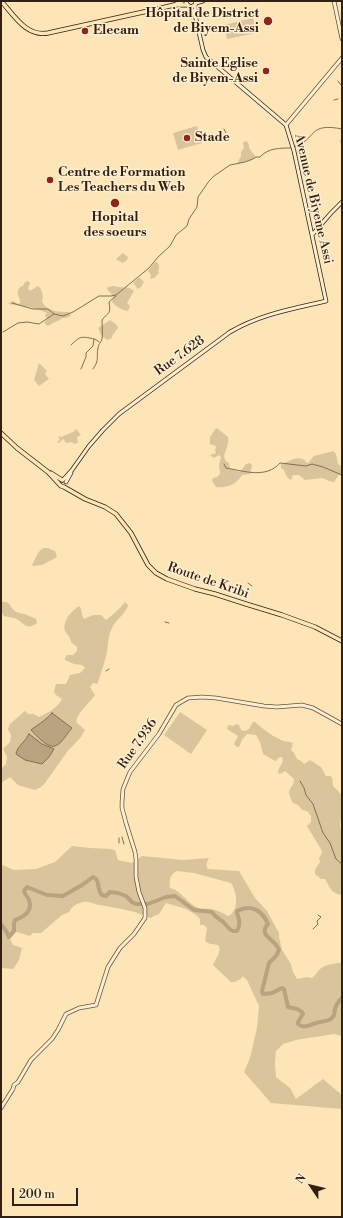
<!DOCTYPE html>
<html>
<head>
<meta charset="utf-8">
<style>
	body { margin:0 }
	#map { position:relative; width:343px; height:1218px; overflow:hidden; background:#fde5b7; font-family:"Libre Bodoni",serif }
	canvas { display:block }
	.frame { position:absolute; inset:0; border:2px solid #322112; pointer-events:none }
	.north { position:absolute; left:291px; top:1166px; width:40px; height:40px; -webkit-text-stroke:3px #feeed0; paint-order:stroke; rotate:305deg; font-size:11px; font-weight:700; line-height:16px; text-align:center; color:#322112 }
	.north::after { content:''; display:block; margin:auto; width:14px; height:18px; background:#322112; clip-path:polygon(50% 0,100% 100%,50% 72%,0 100%) }
	.scale { position:absolute; left:12px; top:1188px; width:66px; height:18px; box-sizing:border-box; border:2px solid #322112; border-top:0; padding-left:5px; font-size:12px; line-height:14px; white-space:nowrap; color:#322112; -webkit-text-stroke:3px #feeed0; paint-order:stroke }
</style>
</head>
<body>
<div id="map">
<canvas width="343" height="1218"></canvas>
<div class="frame"></div>
<div class="north">N</div>
<div class="scale">200 m</div>
</div>
<script>
const ctx = document.querySelector('canvas').getContext('2d');
ctx.lineJoin = 'round';
function paint(path, color) { ctx.fillStyle = color; ctx.fill(path, 'evenodd'); }
function stroke(path, color, width, dash) { ctx.strokeStyle = color; ctx.lineWidth = width; ctx.lineCap = dash ? 'butt' : 'round'; ctx.setLineDash(dash || []); ctx.stroke(path); }
function label(font, color, halo, rows, align = 'center') {
  ctx.font = font + ' "Libre Bodoni",serif'; ctx.lineWidth = 3; ctx.setLineDash([]); ctx.textBaseline = 'middle'; ctx.strokeStyle = halo; ctx.fillStyle = color; for (const [text, x, y, turn = 0] of rows) {
    ctx.save(); ctx.translate(x, y); ctx.rotate((+turn || 0) * Math.PI / 180); ctx.textAlign = isNaN(turn) ? turn : align; if (halo) ctx.strokeText(text, 0, 0); ctx.fillText(text, 0, 0); ctx.restore();
  }
}
paint(new Path2D(`
	M253,18l3,15 -29,6 -3,-14z
	M197,126l5,17 -24,7 -5,-17z
	M245,141c4,1 4,3 4,7l7,9 -3,2 -16,5 4,-8v-4l3,-4 -1,-5z
	M123,253l5,4 -1,3 -4,3 -6,-3 -1,-1z
	M155,262h2l2,3v4l-1,2 1,2 -5,5 -4,1 1,-4 -3,-4z
	M138,278h2l4,4 -3,5 -3,2 -5,-6z
	M28,281l2,2 -2,6 2,2 8,-5 3,3 2,8 -1,5c6,10 17,10 27,10l2,4 -5,2h-4c-4,4 -9,4 -14,8l-4,-3 3,-4 -2,-4 2,-2 -2,-1 -14,-5 -23,-3 5,-3 5,3 2,-1v-3c-2,-5 -4,-8 0,-13l3,-1 2,-4z
	M114,286c8,3 14,-1 20,5l-7,12 3,3 -2,5c-7,-1 -11,-4 -16,-9l1,-6 -6,-7 1,-2z
	M110,320l7,5 1,3 -6,8v2l-5,2 -6,-5 -3,-7z
	M39,363l8,8 -2,3 4,5 -10,7 -5,-6z
	M216,428l2,1 10,8c2,13 -10,19 1,26l1,6 10,3 6,-8 4,-1 2,2 -2,9 -8,1c-6,10 -15,13 -26,12l-4,-6 1,-3 4,-1 3,-3 -1,-9 2,-8 -2,-2 -5,3 -4,-3 6,-2 -1,-2 1,-5 -6,-2v-7z
	M76,429l5,6 -4,2 1,6 -4,1 -2,-2 -7,1 1,-1 -3,-3 -4,4 -2,-1 3,-2 -2,-4 3,1 12,-5z
	M333,451l3,3 2,10 4,2v10l-3,-1 -5,7 -5,-1 -7,-3 -17,2 -6,-5h-6l-2,5c-4,-2 -6,-6 -7,-10l-3,-2v-4c9,-2 14,-9 24,-4l1,2 2,1 6,-7z
	M44,548h4l7,3 2,6 -15,8 -9,1 -1,-1c4,-6 5,-14 12,-17z
	M3,602c8,-1 7,6 12,9 3,3 9,2 12,4 3,1 6,3 9,4l1,4c-12,9 -13,-2 -23,-5 -3,-1 -7,-1 -10,-2l-3,-5v-8z
	M125,602l3,3c-1,8 -13,15 -16,23 -4,8 -4,16 -5,24 -2,10 -6,20 -9,30l-1,2 -4,-1 -3,4 5,8c-6,9 -17,16 -19,27l9,8 -4,7 -14,15 -22,31 -4,4 -6,3 -17,-5 -8,-8 -9,6v-14l5,-5 1,-7 -4,-8 7,-7 1,-7 -3,-6 2,-5 15,-13 3,3h6l5,3c8,-4 19,-9 23,-18l-6,-4 -2,-3 2,-8h10l4,-9 10,-2 5,-5 -3,-3 -8,-1 -9,-4v-2l2,-3h6l4,-4v-4l-6,-5c-1,-6 -3,-6 -6,-11 -3,-9 6,-20 14,-25 4,4 2,9 5,13l9,-4h8l5,5c7,-6 14,-11 19,-18z
	M180,712l27,18 -16,24 -27,-19z
	M253,722h2c8,7 17,14 26,18 3,2 8,1 12,3l-2,7 3,3 3,6 4,2 3,3 6,-4 11,7 5,9h3l3,1 1,9 8,8 1,18 -2,13 2,7v63c-11,-2 -11,-6 -17,-16h-4l-6,-5v-4l5,-8 -1,-4 3,-5 -1,-4 -2,-3 -12,-20 4,-4v-6l-4,-5 -5,-1 -4,-5 -5,-2c-9,-17 1,-13 1,-24l-9,-8 -5,3 -2,-1c0,-6 7,-11 4,-16l-4,1 -2,3c-3,-1 -10,-5 -13,-7l-3,-12 -4,-7 -9,-1 -5,6 -3,7h-2l-3,-3 4,-8 -11,-7 1,-4 5,1 3,-2 3,1 2,5 4,1 4,-2z
	M72,846l18,2 21,1 4,1 3,10 14,3 10,-7 41,4 26,-2c-2,4 -4,7 -1,11l31,2 16,27 12,13 12,22v4l3,13 9,14 2,8 4,7 10,-2 5,1c4,-3 5,-6 8,-9 6,-5 15,-5 22,-7v74l-8,-2 -38,6 -13,4 -7,7 -1,12 1,14 14,11 6,11 27,-20 19,16v14l-71,-6 -27,-31 6,-14 7,-30 2,-22 -12,-26 -5,-4v2l-7,4h-4l-18,-17c2,-5 10,-15 5,-20 -3,-1 -9,0 -13,-4l2,-13 -3,-3h-4v-6l-4,-4 -10,-6 -20,-6 -7,11 -9,4c-16,-8 -34,-10 -51,-13 -6,-1 -9,-4 -15,-3 -7,1 -12,4 -15,10l-7,3 -21,18h-8l-3,3c-4,-1 -11,-4 -15,-4l-5,7 3,6 9,3 -3,12 -6,9 -12,-1v-103l4,1 9,4 22,-1 19,-7zM177,871l17,2 37,10c6,9 9,28 -3,33 -5,-3 -11,-6 -18,-7 -4,-1 -8,1 -12,-1 -10,-4 -17,-18 -28,-20 -1,-8 0,-14 7,-17z`), '#dac49b');
const water = new Path2D(`
	M52,713l20,15c-4,4 -10,15 -15,17 -8,6 -21,-10 -26,-15 9,-7 14,-9 21,-17z
	M29,734l13,10 12,5 -5,8 -7,7 -17,-4 -9,-6c1,-6 5,-9 9,-14 2,-2 2,-4 4,-6z`);
paint(water, '#b8a27f');
stroke(water, '#826e53', 1);
stroke(new Path2D(`
	M338,81l4,5
	M334,100l4,-1
	M224,129l2,4
	M341,142l1,-6
	M294,147c24,-8 13,-25 48,-18
	M12,303l21,6h15l6,5 9,2 10,-4 26,-16h12l5,-1 33,-27 9,-11 12,-11 6,-11 11,-9 2,-7 8,-12 1,-10 11,-16 5,-5 16,-11 15,-3 8,-3 3,-2h4c8,-9 20,-9 31,-9
	M3,332l15,-9 9,-1 12,2 15,-10
	M71,345c8,-7 8,-9 19,-7 4,1 6,1 9,4
	M81,369l5,-12v-4l7,-7 1,-7
	M93,369c7,-10 3,-11 5,-21 0,-4 3,-5 4,-9 1,-6 0,-12 0,-19 7,-9 9,-5 7,-18l7,-6
	M224,464l2,4c18,3 40,11 54,-5l26,3 6,-2 11,3 19,8
	M248,583l4,3
	M165,622l4,1
	M106,671l3,-2
	M300,781l4,7 2,7 7,9 10,29 7,10 6,16 6,5
	M122,837l2,7
	M119,838v5
	M313,929l5,-5 -1,-3 4,-4 -3,-2`), '#826e53', 1);
stroke(new Path2D(`
	M1,924l5,7 3,6 5,-6v-7l1,-4c9,-3 18,-9 14,-20 -1,-3 -4,-5 -5,-9l3,-4 20,8 16,1 19,-11 11,-8c8,3 3,12 9,18l4,1 4,-4 8,1 8,3 6,6 4,2h12l18,-7 9,-1 19,14 18,2c3,5 6,6 10,9 6,4 6,11 15,10 4,-6 2,-12 0,-18v-2c14,-7 25,-1 31,13 -11,12 8,15 11,26l-3,6 -7,7 -7,28 1,3 9,-1 10,-5 2,1 4,18 9,2 5,3 1,2 -5,8v2c6,5 12,1 18,-1 6,-2 15,-1 18,-8 1,-2 0,-4 1,-6 1,-4 4,-8 7,-11`), '#b8a27f', 4);
const tertiary = new Path2D(`
	M334,1l8,38
	M286,125l56,-67
	M1,1108l12,-19 1,-4 4,-3 13,-22 21,-21 6,-9 8,-16 13,-6 17,-3 12,-38 12,-19 14,-14 11,-16v-10l-6,-16 -3,-15v-18l-1,-7 -9,-29 -4,-15v-6l1,-13 7,-17 29,-38 17,-29 12,-7 14,-1 14,1 48,8 13,1 25,-2 11,3 29,16`);
const secondary = new Path2D(`
	M196,3l7,-2
	M195,5l1,13
	M312,235l19,-22 11,-11
	M63,480l9,-10 17,-24 14,-16 16,-16 111,-82c31,-18 62,-23 96,-31l-32,-150 -8,-26 -80,-68 -3,-7 -7,-31 -5,-12
	M66,482l5,-9`);
const primary = new Path2D(`
	M1,1c13,14 25,36 47,32l109,-24 17,-4 9,-4
	M186,1l1,4 4,2 4,-2 1,-4
	M175,5h13
	M1,433l16,15 31,24 13,14 3,1 21,12 20,8 11,7 15,19 17,32 8,8 11,6 28,10 20,5 31,10 36,11 33,12 27,14
	M51,473l11,7`);
stroke(tertiary, '#65523b', 4.5);
stroke(secondary, '#322112', 4.5);
stroke(primary, '#322112', 5);
stroke(tertiary, '#feeed0', 3);
stroke(secondary, '#feeed0', 3);
stroke(primary, '#fde5b7', 3.5);
for (const [x, y, r, color] of [
	[268,21,5,"#8f2418"],
	[85,31,4,"#8f2418"],
	[266,71,4,"#8f2418"],
	[187,138,4,"#8f2418"],
	[50,180,4,"#8f2418"],
	[115,203,5,"#8f2418"]
]) { const dot = new Path2D(); dot.arc(x, y, r, 0, 2 * Math.PI); ctx.fillStyle = color; ctx.fill(dot); stroke(dot, '#feeed0', 1.5); }
label('bold 13px', '#322112', '#feeed0', [
	["Hôpital de District",259,14,"right"],
	["de Biyem-Assi",259,29,"right"],
	["Elecam",93,31],
	["Sainte Eglise",258,64,"right"],
	["de Biyem-Assi",258,79,"right"],
	["Stade",195,138],
	["Centre de Formation",58,173],
	["Les Teachers du Web",58,188],
	["Hopital",115,218,"center"],
	["des soeurs",115,233,"center"]
], 'left');
label('13px', '#322112', '#feeed0', [
	["Avenue de Biyeme Assi",313,199,77],
	["Rue 7.628",180,356,-36],
	["Route de Kribi",208,581,19],
	["Rue 7.936",138,744,-55]
]);
</script>
</body>
</html>
